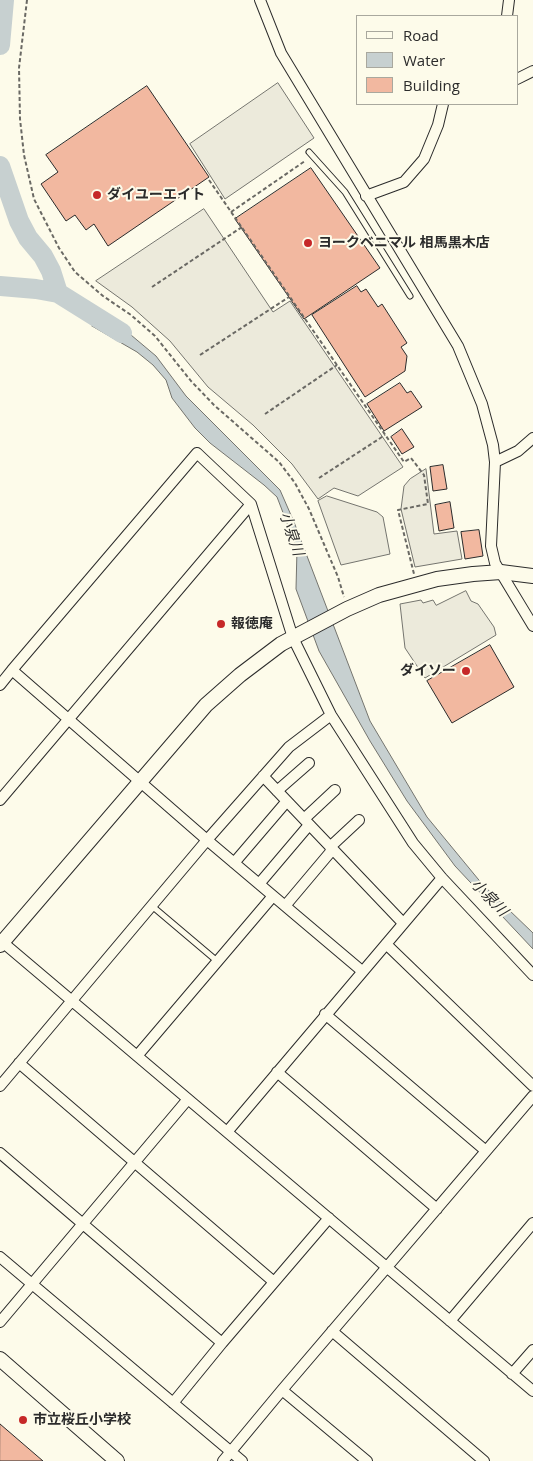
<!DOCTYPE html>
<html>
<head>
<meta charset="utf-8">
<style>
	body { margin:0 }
	#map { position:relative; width:533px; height:1461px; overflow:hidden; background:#fdfbea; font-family:"Open Sans",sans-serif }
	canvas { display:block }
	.legend { position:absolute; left:356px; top:15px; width:162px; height:90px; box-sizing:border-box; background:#fdfbea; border:1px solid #a9a89e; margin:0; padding:6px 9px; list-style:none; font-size:15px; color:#2b2b2b }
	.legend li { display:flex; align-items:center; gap:10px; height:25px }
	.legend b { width:25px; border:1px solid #a9a89e }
</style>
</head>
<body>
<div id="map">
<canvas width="533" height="1461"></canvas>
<ul class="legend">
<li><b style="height:6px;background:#fdfbea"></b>Road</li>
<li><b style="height:14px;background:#c7d0d0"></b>Water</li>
<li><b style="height:14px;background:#f2b8a0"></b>Building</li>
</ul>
</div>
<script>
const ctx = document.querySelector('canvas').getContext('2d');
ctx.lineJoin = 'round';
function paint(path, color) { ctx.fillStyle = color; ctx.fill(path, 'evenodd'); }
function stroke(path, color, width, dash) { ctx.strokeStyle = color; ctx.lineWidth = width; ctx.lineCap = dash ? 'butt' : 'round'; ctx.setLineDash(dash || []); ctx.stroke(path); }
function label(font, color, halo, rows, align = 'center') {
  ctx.font = font + ' "Open Sans","Noto Sans JP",sans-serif'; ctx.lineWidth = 4; ctx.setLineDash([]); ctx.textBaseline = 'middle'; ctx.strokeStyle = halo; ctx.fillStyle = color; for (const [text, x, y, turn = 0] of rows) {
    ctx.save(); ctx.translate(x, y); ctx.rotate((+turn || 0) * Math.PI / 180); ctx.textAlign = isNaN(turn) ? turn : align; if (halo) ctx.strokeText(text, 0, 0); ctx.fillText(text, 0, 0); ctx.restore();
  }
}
const parking = new Path2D(`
	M278,83l36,55 -89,61 -35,-55z
	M204,209l69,103 17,-11 113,166 -45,29 -24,-8 -16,11 -26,-35 -39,-39 -45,-38 -38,-46 -38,-34 -36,-26z
	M426,469l8,65 23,-3 5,28 -47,8 -14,-58 3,-23 6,-7z
	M327,496l50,16 6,5 7,37 -49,11 -23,-64z
	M466,591l5,10 7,3 16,23 2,8 -71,43 -20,-30 -5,-44 21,-4 2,3 10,-3 3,5z`);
paint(parking, '#eceadb');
stroke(parking, '#74746e', 1);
const water = new Path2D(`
	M106,314l50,42 30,40 94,94 14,32 76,199 57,96 56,68 50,48v16l-78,-83 -48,-65 -37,-60 -51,-90 -23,-62 1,-40 -20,-52 -13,-12 -54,-42 -15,-15 -23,-30 -6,-18 -13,-15 -16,-13 -45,-26z`);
paint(water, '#c7d0d0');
stroke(water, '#74746e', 1);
stroke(new Path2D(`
	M0,45l4,-45
	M0,166l19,55 9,17 15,18 8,15 7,22 64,40
	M0,286l36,3 22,4`), '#c7d0d0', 20);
const building = new Path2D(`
	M147,86l62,91 -101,69 -14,-22 -8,6 -11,-15 -9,6 -25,-37 17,-12 -12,-17z
	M311,168l69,100 -76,51 -69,-100z
	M357,286l4,6 5,-3 12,18 4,-3 25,39 -6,4 6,9 -2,15 -40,26 -53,-82z
	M400,383l7,10 4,-2 11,16 -38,24 -17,-27z
	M402,429l12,18 -12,7 -11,-17z
	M443,465l4,24 -14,2 -3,-24z
	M450,502l4,26 -15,3 -4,-26z
	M479,530l4,26 -18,3 -4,-27z
	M490,645l24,42 -62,36 -25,-42z
	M0,1424l43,37h-43z`);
paint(building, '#f2b8a0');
stroke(building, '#2b2b2b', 1);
const lane = new Path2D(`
	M309,152l36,40 65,104
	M152,906l65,55`);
const street = new Path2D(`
	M260,0l21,53 177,293 24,58 11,41 2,17 -4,84 4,17 38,63
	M507,16l2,-16
	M517,79l16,-8
	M366,196l38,-14 20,-23 14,-34 5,-21
	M495,462l23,-11 15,-13
	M12,670l185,-217 54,51 42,134 38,77 82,128 29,35 91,97
	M0,685l12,-15 195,170 155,131
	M263,776l140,147
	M277,791l32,-28
	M0,800l251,-296
	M304,819l31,-29
	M330,847l29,-27
	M234,863l53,-62
	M259,884l50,-59
	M285,906l48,-57
	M0,940l533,451
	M386,944l147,142
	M325,1014l161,137
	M137,1056l136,-160
	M19,1063l255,219
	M277,1072l160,137
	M0,1086l207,-246 82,-93 42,-32
	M227,1132l215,-254
	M0,1153l222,190
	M0,1257l242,204
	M450,1321l83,-98
	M0,1322l188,-223
	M332,1331l152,130
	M512,1374l21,-24
	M282,1390l85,71
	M173,1403l49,-60 107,-125
	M223,1461l59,-71 251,-294`);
const secondary = new Path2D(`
	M0,945l206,-240 34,-30 41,-31 66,-35 32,-14 58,-16 36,-5 28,-2 32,4
	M0,1359l117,102`);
stroke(lane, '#2b2b2b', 7);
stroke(street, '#2b2b2b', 12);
stroke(secondary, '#2b2b2b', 16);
stroke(new Path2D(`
	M27,0l-8,68 1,51 4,36 10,44 25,49 16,24 28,24 28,19 24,21 36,45 23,24 65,57 16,21 14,26 29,68 6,20
	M209,180l195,282 7,-4 13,17 4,29 -30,6 16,64
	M231,212l74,-51
	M152,287l90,-60
	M200,355l89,-58
	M265,414l72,-49
	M319,478l66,-43`), '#6a6964', 2, [4, 2.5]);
stroke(lane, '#fdfbea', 5);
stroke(street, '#fdfbea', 10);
stroke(secondary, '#fdfbea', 14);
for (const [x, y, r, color] of [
	[97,195,5,"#c62828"],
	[308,243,5,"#c62828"],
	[221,624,5,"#c62828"],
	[466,671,5,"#c62828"],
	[23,1420,5,"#c62828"]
]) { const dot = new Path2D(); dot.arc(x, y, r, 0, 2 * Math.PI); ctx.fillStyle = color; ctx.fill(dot); stroke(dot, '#fdfbea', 2); }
label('bold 14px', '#2b2b2b', '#fdfbea', [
	["ダイユーエイト",107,195],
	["ヨークベニマル 相馬黒木店",318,243],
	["報徳庵",231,624],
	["ダイソー",456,671,"right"],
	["市立桜丘小学校",33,1420]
], 'left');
label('italic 15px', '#2b2b2b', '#fdfbea', [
	["小泉川",291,534,71],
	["小泉川",489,898,46]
]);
</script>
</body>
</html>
